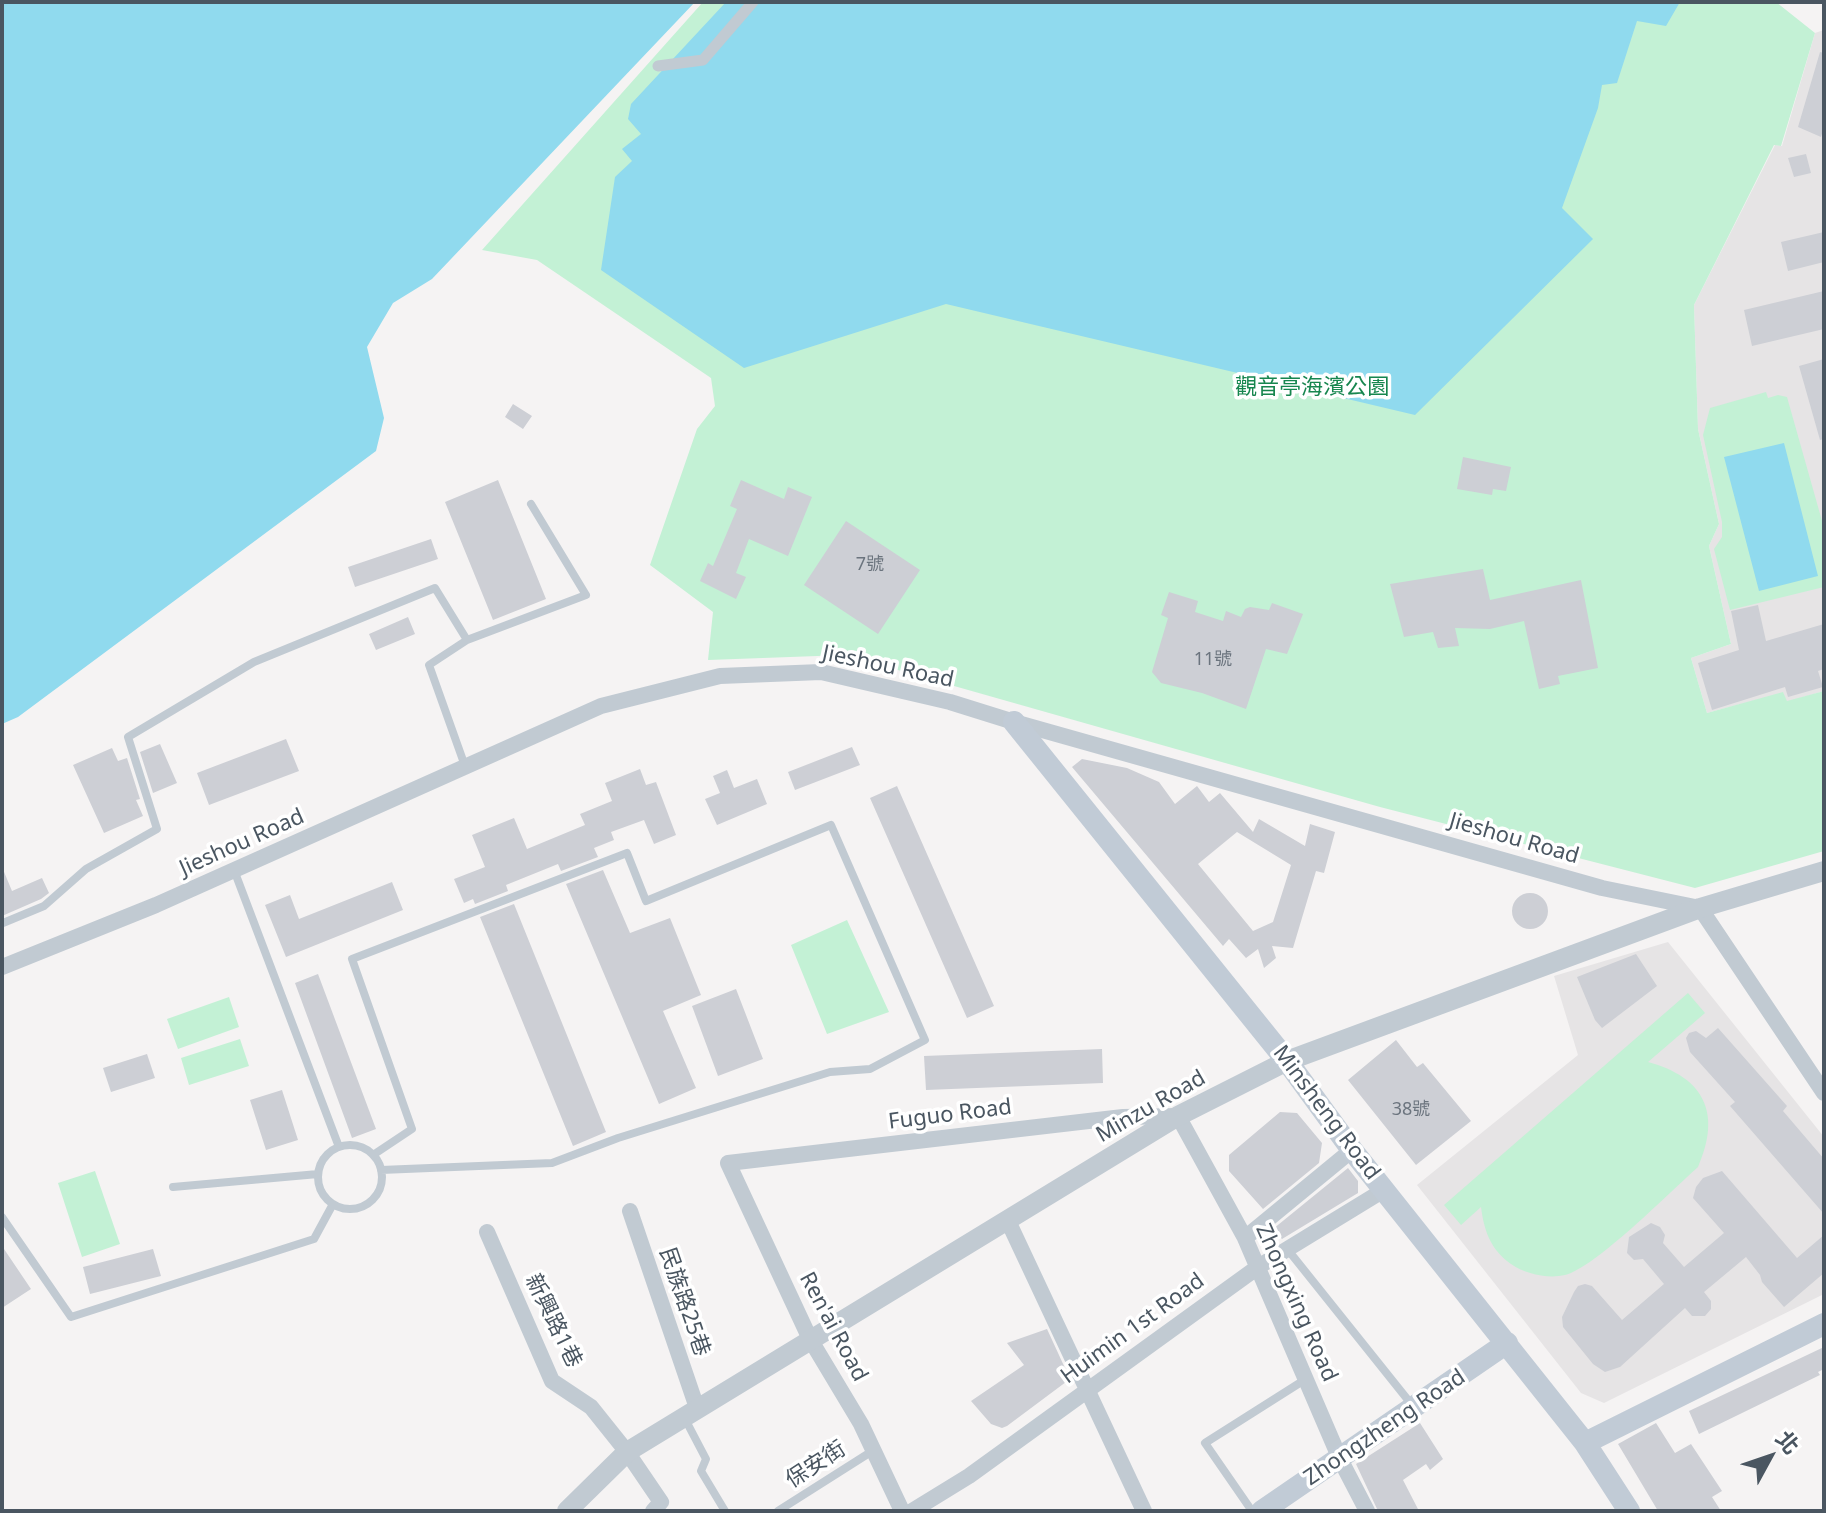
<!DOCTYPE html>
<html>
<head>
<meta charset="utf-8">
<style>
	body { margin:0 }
	#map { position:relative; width:1826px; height:1513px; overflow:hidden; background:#f5f3f3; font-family:"Noto Sans","Noto Sans TC",sans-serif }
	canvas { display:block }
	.frame { position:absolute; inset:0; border:4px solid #4a5661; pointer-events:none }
	.north { position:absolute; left:1730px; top:1417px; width:80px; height:80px; -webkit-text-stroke:6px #fff; paint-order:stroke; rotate:50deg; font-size:22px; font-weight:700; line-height:32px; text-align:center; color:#4a5661 }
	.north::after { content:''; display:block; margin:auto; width:28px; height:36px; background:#4a5661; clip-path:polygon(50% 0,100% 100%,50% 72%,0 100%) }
</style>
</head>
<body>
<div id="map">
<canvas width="1826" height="1513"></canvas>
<div class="frame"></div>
<div class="north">北</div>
</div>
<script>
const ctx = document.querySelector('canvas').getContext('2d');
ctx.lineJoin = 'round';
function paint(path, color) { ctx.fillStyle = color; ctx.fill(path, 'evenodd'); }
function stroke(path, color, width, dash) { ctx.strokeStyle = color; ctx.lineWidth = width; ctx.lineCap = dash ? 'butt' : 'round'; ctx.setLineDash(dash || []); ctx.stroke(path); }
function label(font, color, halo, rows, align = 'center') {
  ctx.font = font + ' "Noto Sans","Noto Sans TC",sans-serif'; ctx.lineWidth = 7; ctx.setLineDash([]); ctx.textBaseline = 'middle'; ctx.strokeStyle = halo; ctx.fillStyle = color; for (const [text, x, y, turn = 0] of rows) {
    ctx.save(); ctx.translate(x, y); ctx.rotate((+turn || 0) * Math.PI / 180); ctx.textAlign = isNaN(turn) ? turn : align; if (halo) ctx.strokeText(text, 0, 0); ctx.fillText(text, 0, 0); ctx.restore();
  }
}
paint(new Path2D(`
	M1824,30v661l-37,11 -4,-9 -76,20 -16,-55 40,-14 -22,-98 10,-22 -21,-95 -4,-124 81,-160 7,1 33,-113z
	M1668,942l156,195v157l-220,109 -23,-10 -164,-208 161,-130 -24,-79z`), '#e6e4e5');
paint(new Path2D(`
	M703,2h1073l39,31 -34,113 -7,-1 -80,160 4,124 21,95 -10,22 22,98 -40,14 16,55 76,-21 4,9 37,-10v160l-129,37 -315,-81 -535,-152 -137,5 5,-48 -63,-47 47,-136 18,-23 -4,-28 -174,-118 -55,-10z
	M1766,392l2,6 10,-3 9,2 37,131v59l-94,23 -16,-61 8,-12v-15l-19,-87 7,-27z
	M847,920l42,92 -62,22 -36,-89z
	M1688,993l17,20 -57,49c56,15 74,51 50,105 -27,24 -103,101 -133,108 -17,4 -40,-1 -54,-11 -20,-14 -27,-33 -30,-57l-20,18 -17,-20z
	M229,997l10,30 -61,22 -11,-30z
	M240,1039l9,27 -60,19 -8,-27z
	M95,1171l25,73 -38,13 -24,-74z`), '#c3f1d5');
paint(new Path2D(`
	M2,2h693l-263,277 -39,24 -26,44 17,71 -8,33 -358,266 -16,7z
	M726,2h954l-14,24 -29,-5 -20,62 -15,2 -4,23 -36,100 31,31 -178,176 -469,-111 -202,64 -143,-98 14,-93 17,-16 -10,-12 19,-15 -13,-15 3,-15z
	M1784,443l34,133 -59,15 -35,-134z`), '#90daee');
paint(new Path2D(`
	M1820,52l4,1v74l-3,10 -23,-10z
	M1806,154l5,19 -17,4 -6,-19z
	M1824,232v30l-36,9 -7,-29z
	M1824,291v38l-72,17 -8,-36z
	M1824,359v80l-4,1 -21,-74z
	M513,404l19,12 -9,13 -18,-12z
	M1463,457l48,10 -5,24 -13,-2 -1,6 -35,-6z
	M498,480l48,119 -53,21 -48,-118z
	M741,480l43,19 4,-12 24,10 -24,59 -39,-17 -13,34 10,4 -10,22 -36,-18 8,-18 5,3 24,-57 -7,-3z
	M846,521l74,49 -42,64 -74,-49z
	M431,539l7,20 -83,28 -7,-20z
	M1483,569l7,31 91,-20 17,88 -40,8 2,8 -21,5 -15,-68 -34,8 -35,-1 4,18 -21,2 -5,-16 -29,5 -14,-53z
	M1169,592l29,9 -3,11 28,9 3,-10 15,6 4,-8 5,-2 19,3 3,-7 31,11 -16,40 -21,-5 -20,60 -44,-16 -41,-10 -9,-11 16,-54 -7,-3z
	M1758,605l8,36 58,-17v45l-6,2 5,16 -35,10 -3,-10 -73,23 -14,-47 41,-13 -8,-39z
	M408,617l7,17 -39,16 -7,-16z
	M286,739l13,32 -90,34 -12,-32z
	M160,744l17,39 -24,10 -13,-41z
	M852,747l8,18 -65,25 -7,-18z
	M112,748l6,13 9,-3 13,41 -4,1 7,16 -39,17 -31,-68z
	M1082,759l45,9 32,14 16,22 22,-18 12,16 11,-9 33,39 6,-13 46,27 5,-22 25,8 -11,41 -8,-2 -23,77 -21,-2 4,12 -12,10 -6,-19 -12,9 -17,-19 -6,7 -151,-179zM1237,832l54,33 -18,57 -20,9 -55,-67z
	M640,769l6,16 10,-3 20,53 -22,9 -10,-24 -33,12 3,8 -20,8 4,9 -37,14 -3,-7 -52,21 2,6 -33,13 -2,-5 -9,4 -10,-24 31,-12 -13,-32 42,-17 13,31 58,-24 -5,-11 32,-13 -7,-18z
	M727,770l7,18 23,-9 10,25 -50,21 -12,-26 15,-6 -7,-17z
	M897,786l97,220 -27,12 -97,-220z
	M2,867l10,24 30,-13 7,15 -8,6 -39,17z
	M603,870l27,63 40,-15 31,77 -38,16 33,77 -37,16 -93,-220z
	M392,882l11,28 -117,47 -21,-52 25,-10 9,24z
	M1512 911a18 18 0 1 1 36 0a18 18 0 1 1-36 0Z
	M514,904l92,228 -33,14 -93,-229z
	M1636,954l21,32 -55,42 -7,-8 -18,-43z
	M318,974l58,155 -24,9 -57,-155z
	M736,989l27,70 -45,17 -26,-70z
	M1718,1028l69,78 -4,5 41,48v55l-94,-108 5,-4 -45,-50 -4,-14 3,-5 7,-2 10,7z
	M1396,1040l21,27 6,-4 48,58 -55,44 -68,-85z
	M1102,1049l1,34 -177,7 -2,-34z
	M147,1054l8,24 -44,14 -8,-24z
	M282,1090l16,50 -32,10 -16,-50z
	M1280,1112l17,1 25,30 -3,20 -56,46 -34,-38v-16z
	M1348,1168l10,13v12l-76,46 -9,-10z
	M1722,1171l75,87 27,-23v38l-40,34 -22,-25 -2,-7 -14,-18 -42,35 7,9v8l-6,7h-13l-7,-8 -65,59 -15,5 -12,-8 -30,-37 -1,-10 12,-25 4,-6 7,-2 7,2 30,34 42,-36 -21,-25 -9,1 -7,-7 2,-16 22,-14 9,4 5,8 -2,8 21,24 40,-34 -31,-35 3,-11 7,-9z
	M2,1246l29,43 -29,19z
	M153,1249l8,27 -71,18 -7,-27z
	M1047,1329l23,50 -63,47 -5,2 -11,-4 -20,-23 53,-36 -17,-22z
	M1824,1347v22l-6,3 2,3 -121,59 -10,-23z
	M1420,1423l23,36 -13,11 -4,-6 -23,16 16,31h-41l-22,-47z
	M1656,1423l19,30 16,-9 31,47 -10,6 9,14h-63l-40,-67z`), '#cdcfd5');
stroke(new Path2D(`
	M467,640l119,-45 -55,-91
	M234,870l105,277
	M3,923l41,-17 42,-37 71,-40 -29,-92 126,-75 181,-74 32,52 -38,25 36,101
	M318 1177a32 32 0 1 1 64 0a32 32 0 1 1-64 0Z
	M373,1155l39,-26 -60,-170 275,-106 19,48 185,-76 94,215 -55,29 -40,3 -212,66 -66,25 -171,7
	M173,1187l145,-13
	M2,1217l69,100 243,-78 19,-35
	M1288,1250l124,155
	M684,1417l22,42 -5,12 24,40
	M778,1511l96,-61
	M1252,1511l-47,-68 101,-64`), '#c1cad2', 8);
stroke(new Path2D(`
	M658,66l45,-6 50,-58`), '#c1cad2', 11);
stroke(new Path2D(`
	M2,967l154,-62 445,-199 119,-30 101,-4 129,30 64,20 588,166 98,20 124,185
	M630,1211l67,197
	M1008,1221l136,290
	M487,1232l65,149 39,26 36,45 34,50 -8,9
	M1245,1238l107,-88
	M902,1511l-41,-87 -51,-85 -82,-176 395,-46 55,-1 67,122 95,221 27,52
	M912,1511l57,-35 289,-209 126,-77`), '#c1cad2', 16);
stroke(new Path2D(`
	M567,1511l60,-59 551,-336 109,-55 413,-153 124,-37`), '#c1cad2', 20);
stroke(new Path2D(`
	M1014,722l273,339 65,89 233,293 44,68
	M1585,1443l239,-119
	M1262,1511l245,-168`), '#c1cbd6', 22);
label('18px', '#6b747e', null, [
	["7號",870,565],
	["11號",1213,660],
	["38號",1411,1110]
]);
label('22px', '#17864f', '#fff', [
	["觀音亭海濱公園",1312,388]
]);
label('22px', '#4a5661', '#fff', [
	["Jieshou Road",888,667,12],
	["Jieshou Road",1514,839,16],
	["Jieshou Road",242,843,-24],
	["Minzu Road",1151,1107,-30],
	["Minsheng Road",1326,1113,53],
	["Fuguo Road",950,1115,-7],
	["民族路25巷",684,1302,71],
	["Zhongxing Road",1296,1303,66],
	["新興路1巷",553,1321,64],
	["Ren'ai Road",833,1327,62],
	["Huimin 1st Road",1133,1329,-36],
	["Zhongzheng Road",1385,1428,-34],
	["保安街",816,1465,-33]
]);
</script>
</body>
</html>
